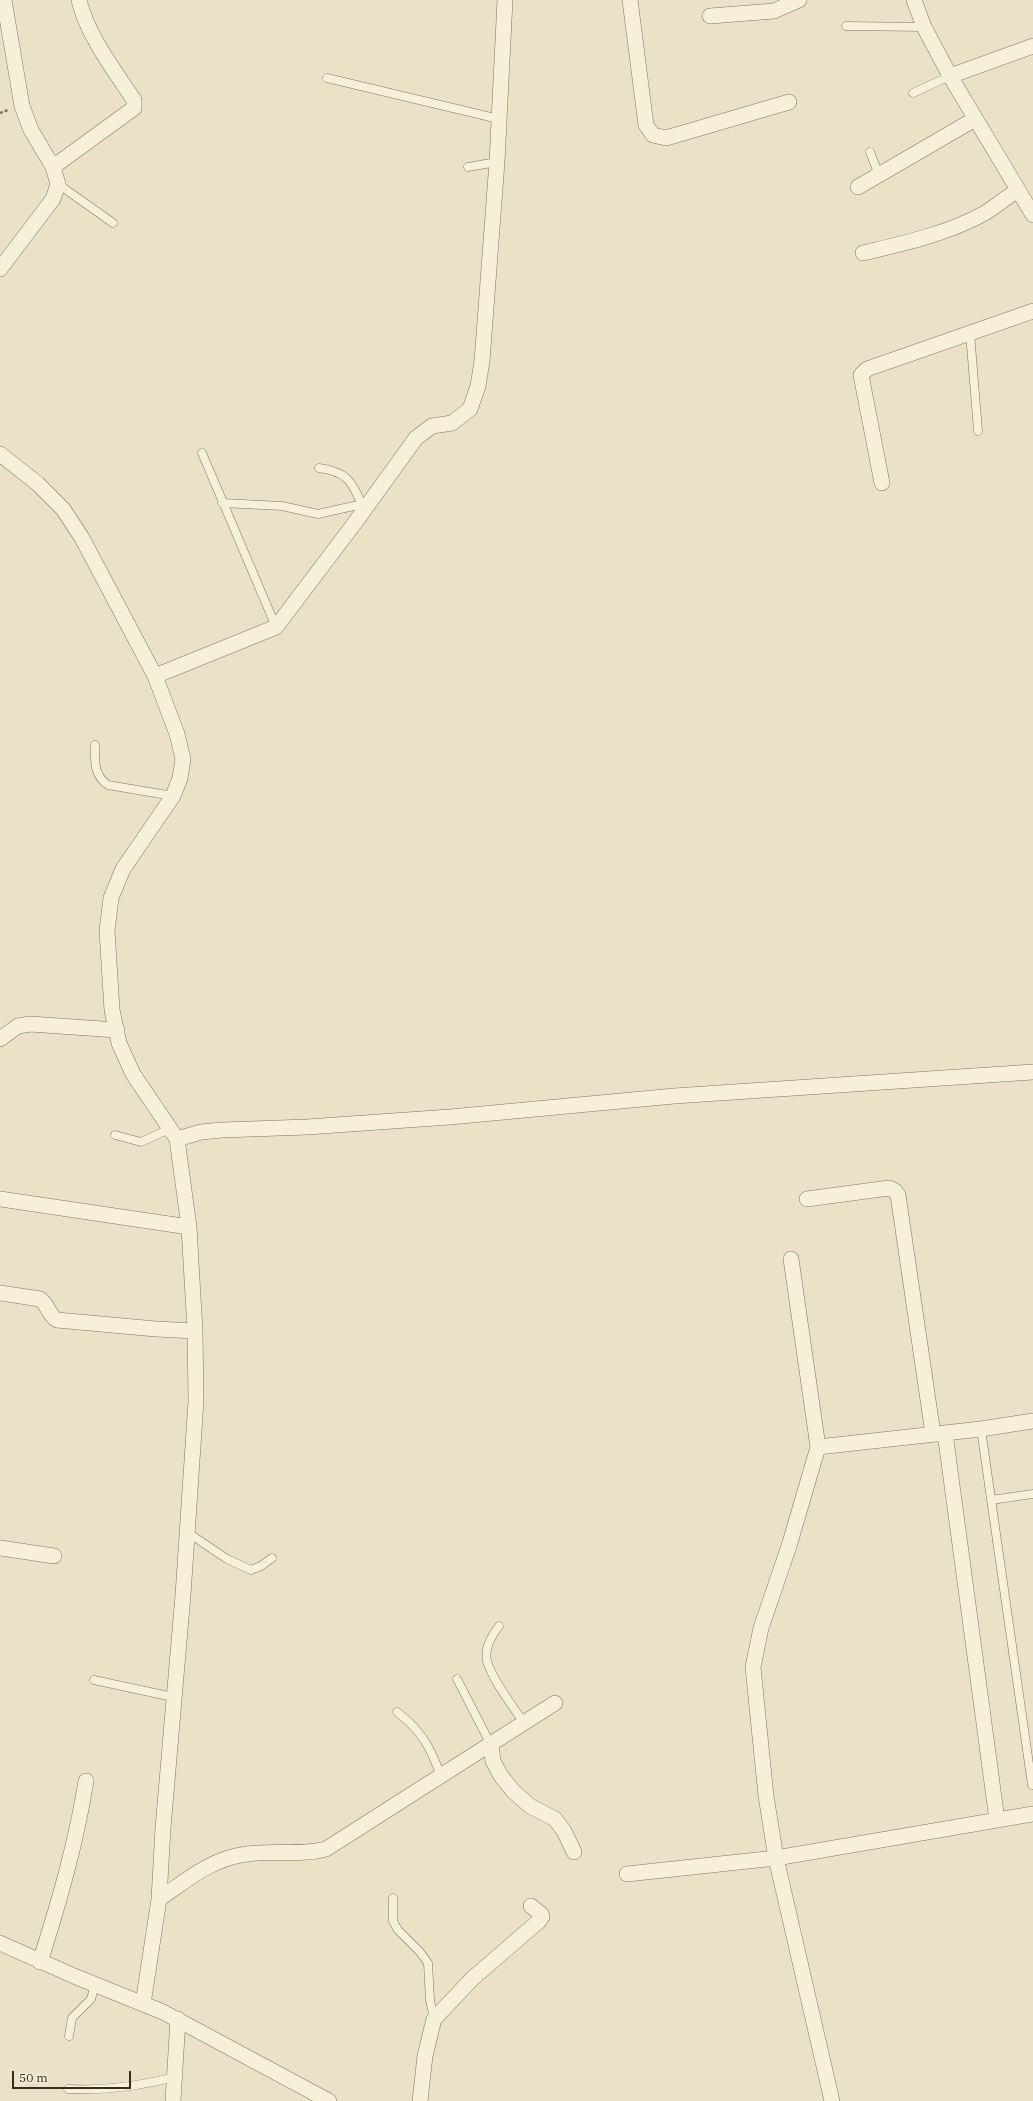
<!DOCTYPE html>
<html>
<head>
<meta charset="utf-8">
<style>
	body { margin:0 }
	#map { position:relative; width:1033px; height:2101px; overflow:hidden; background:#ebe1c6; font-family:"IBM Plex Serif",serif }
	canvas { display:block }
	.scale { position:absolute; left:12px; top:2071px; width:119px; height:18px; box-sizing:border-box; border:2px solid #362c20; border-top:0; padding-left:5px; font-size:12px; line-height:14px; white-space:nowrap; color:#362c20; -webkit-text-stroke:3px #f3ecd5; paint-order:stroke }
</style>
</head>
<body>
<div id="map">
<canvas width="1033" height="2101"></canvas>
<div class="scale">50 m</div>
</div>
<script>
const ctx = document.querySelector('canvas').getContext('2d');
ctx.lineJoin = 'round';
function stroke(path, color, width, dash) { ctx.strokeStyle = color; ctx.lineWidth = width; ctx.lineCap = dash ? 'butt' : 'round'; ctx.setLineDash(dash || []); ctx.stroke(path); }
const lane = new Path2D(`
	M846,26l78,1
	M327,78l172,41
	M913,93l37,-17
	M870,152l9,23
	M468,167l29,-5
	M58,184l55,39
	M970,333l8,98
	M202,453l74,174
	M319,468c28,4 32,12 43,37
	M222,503l60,3 36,8 49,-11
	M95,745c0,15 -2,30 13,40l65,11
	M115,1135l26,7 31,-14
	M981,1429l51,356
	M991,1500l42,-6
	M187,1532l40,27 24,11 10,-4 11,-8
	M499,1626c-7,9 -15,22 -12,35 4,17 27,47 37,62
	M457,1679l34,66
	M94,1680l79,17
	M397,1712c25,19 33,35 44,64
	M393,1898v23l5,9 22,22 8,11 2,37 4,19
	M69,2036l3,-18 19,-19 4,-14
	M68,2089c36,2 71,-3 107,-12`);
const street = new Path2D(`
	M630,0l16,125 7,10 13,3 123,-36
	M914,0l10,27 26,49 83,139
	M710,16l64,-5 25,-11
	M950,76l83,-30
	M53,167l81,-59v-8c-20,-30 -47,-65 -55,-100
	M858,187l117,-68
	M863,253c42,-10 84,-19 122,-40 11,-7 22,-16 33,-23
	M0,269l53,-70 5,-15 -5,-17 -22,-37 -9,-24 -18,-106
	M0,454l38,30 25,25 19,29 73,138 22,58 6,25 -3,19 -7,18 -50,73 -12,29 -4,33 5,79 7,33 14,31 44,65 12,88 6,104 1,70 -13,194 -20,233 -4,71 -16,105
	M882,483l-21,-108 6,-6 166,-58
	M155,676l121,-49 78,-103 62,-86 16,-12 20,-3 18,-14 8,-23 4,-25 15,-199 8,-162
	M0,1039l18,-13 12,-2 87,6
	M177,1139l24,-7 21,-2 85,-3 143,-10 224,-21 359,-24
	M0,1199l189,28
	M807,1199l82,-11 6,3 3,4 35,239
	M791,1259l27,188 -29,99 -28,82 -8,39 13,129 10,62 56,243
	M0,1293l40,6c8,5 8,16 17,21l99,9 39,2
	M945,1433l52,387
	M818,1447l163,-18 52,-8
	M0,1548l54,8
	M491,1745l2,16 8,15 13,16 16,14 25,13 9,12 10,21
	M627,1874l149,-16 257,-44
	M159,1899c28,-19 53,-41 88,-45 27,-4 53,2 79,-5l229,-146
	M0,1943l74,33 89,36 166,89
	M40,1962c19,-60 36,-118 46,-181
	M173,2101l5,-82
	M420,2101l5,-45 9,-37 39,-41 66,-57 3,-4 -1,-3 -10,-8`);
stroke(lane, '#85745d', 9);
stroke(street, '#85745d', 16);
stroke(new Path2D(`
	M0,113l8,-3`), '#85745d', 2.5, [3, 2]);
stroke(lane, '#f6efd9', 8);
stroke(street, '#f6efd9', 15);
</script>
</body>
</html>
